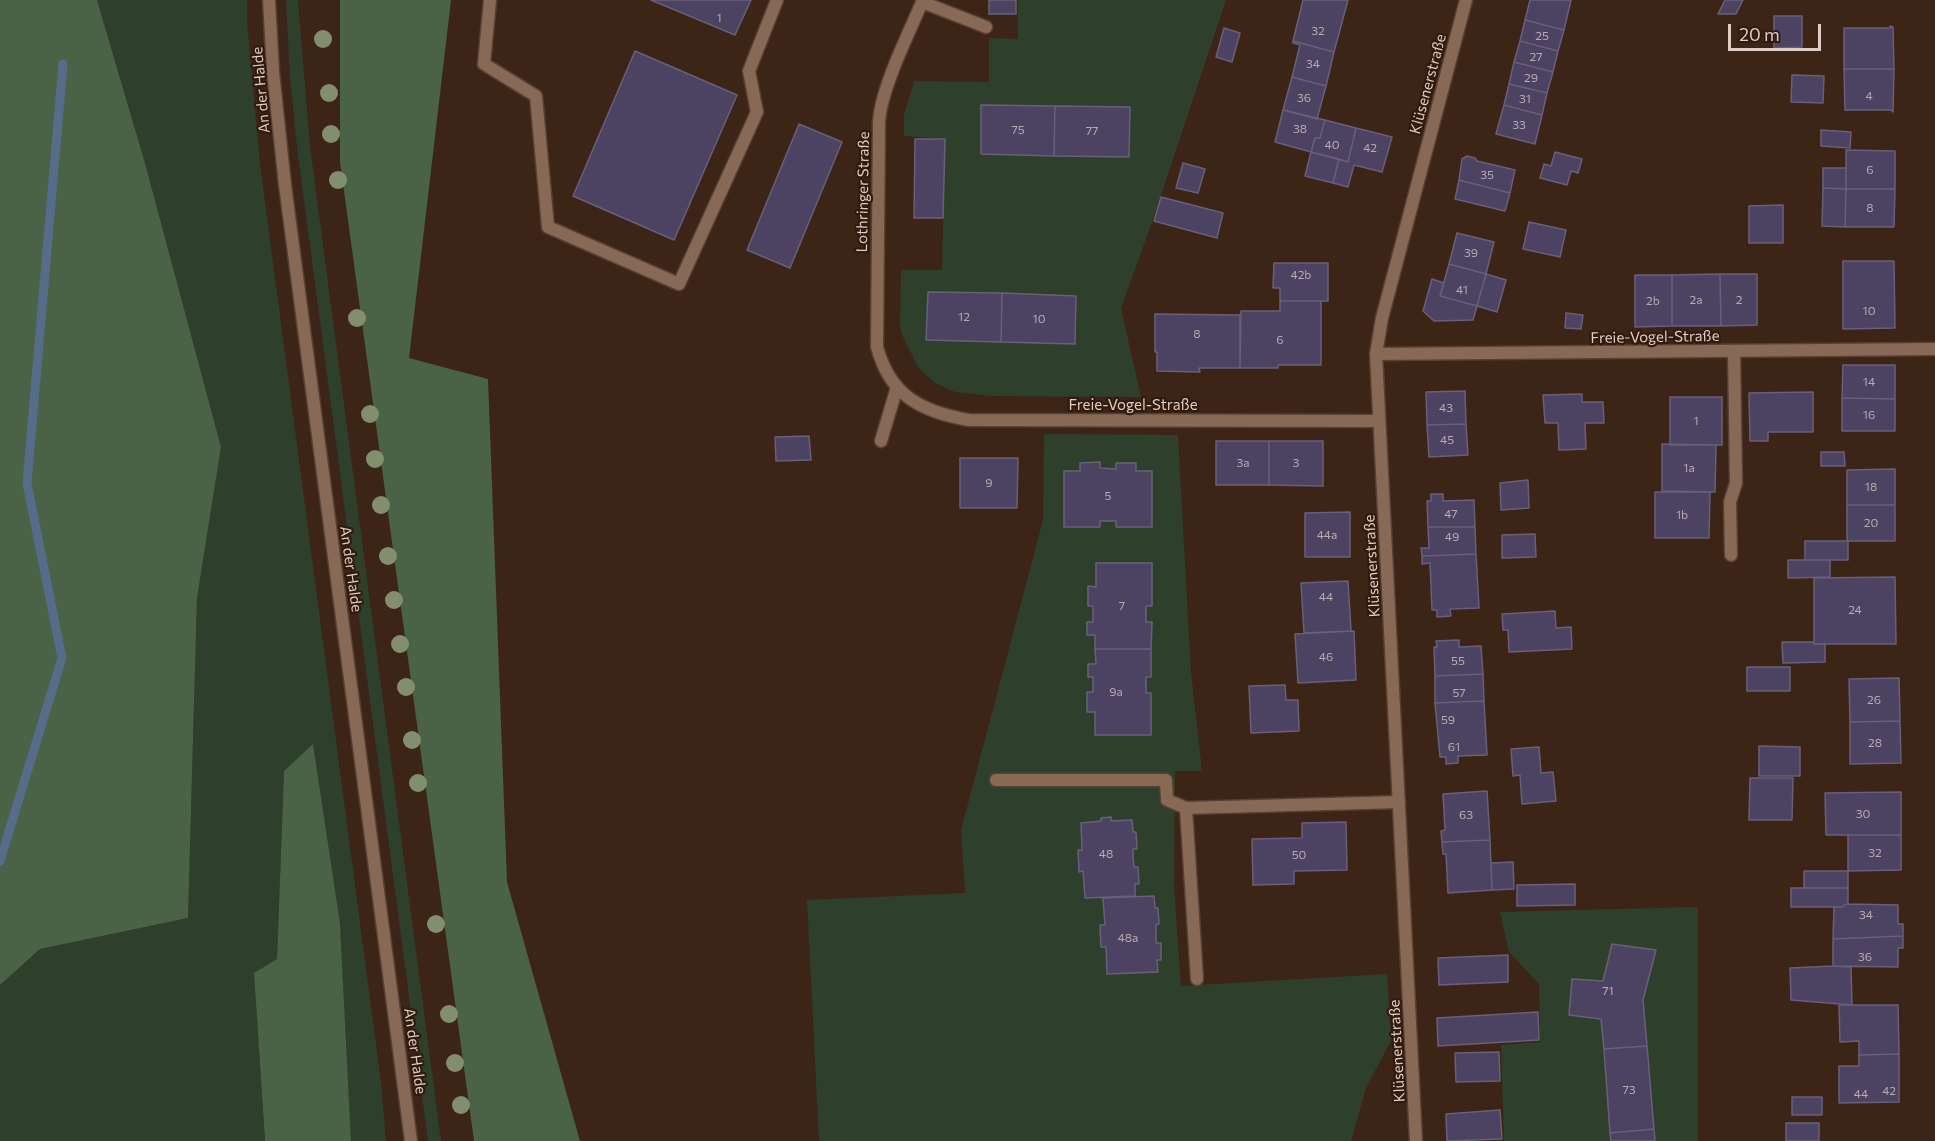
<!DOCTYPE html>
<html>
<head>
<meta charset="utf-8">
<style>
	body { margin:0 }
	#map { position:relative; width:1935px; height:1141px; overflow:hidden; background:#3c2417; font-family:Commissioner,sans-serif }
	canvas { display:block }
	.scale { position:absolute; left:1728px; top:24px; width:93px; height:27px; box-sizing:border-box; border:3px solid #decdc5; border-top:0; padding-left:8px; font-size:18px; line-height:21px; white-space:nowrap; color:#decdc5; -webkit-text-stroke:4px #311a0e; paint-order:stroke }
</style>
</head>
<body>
<div id="map">
<canvas width="1935" height="1141"></canvas>
<div class="scale">20 m</div>
</div>
<script>
const ctx = document.querySelector('canvas').getContext('2d');
ctx.lineJoin = 'round';
function paint(path, color) { ctx.fillStyle = color; ctx.fill(path, 'evenodd'); }
function stroke(path, color, width, dash) { ctx.strokeStyle = color; ctx.lineWidth = width; ctx.lineCap = dash ? 'butt' : 'round'; ctx.setLineDash(dash || []); ctx.stroke(path); }
function label(font, color, halo, rows, align = 'center') {
  ctx.font = font + ' Commissioner,sans-serif'; ctx.lineWidth = 4.5; ctx.setLineDash([]); ctx.textBaseline = 'middle'; ctx.strokeStyle = halo; ctx.fillStyle = color; for (const [text, x, y, turn = 0] of rows) {
    ctx.save(); ctx.translate(x, y); ctx.rotate((+turn || 0) * Math.PI / 180); ctx.textAlign = isNaN(turn) ? turn : align; if (halo) ctx.strokeText(text, 0, 0); ctx.fillText(text, 0, 0); ctx.restore();
  }
}
paint(new Path2D(`
	M97,0h150v21l13,143 121,918 5,59h-35l-11,-218 -27,-178 -29,26 -7,189 -23,13 11,168h-265v-156l40,-36 148,-31 9,-320 24,-151 -76,-284z
	M286,0h12l12,146 131,995h-13l-131,-994 -7,-68z
	M1018,0h208l-76,228 -29,80 20,89 -151,-1 -35,-4 -20,-9 -17,-16 -16,-32 -2,-10 1,-55h41l3,-131 -41,-3v-21l10,-34 75,1v-44l29,1z
	M1044,434l134,1 13,237 11,99h-27l-1,115 7,100 206,-12 4,67 -25,47 -15,53h-532l-12,-241 158,-7 -4,-63 82,-310z
	M1698,907v234h-194l-3,-96 39,-3 -1,-58 -30,-32 -9,-40z`), '#2e402b');
paint(new Path2D(`
	M0,0h97l48,163 76,284 -24,151 -9,320 -148,31 -40,36z
	M340,0h111l-42,358 79,21 19,503 73,259h-106l-134,-979z
	M313,744l27,179 11,218h-86l-11,-168 23,-14 7,-188z`), '#4a6246');
stroke(new Path2D(`
	M0,861l62,-203 -35,-175 36,-419`), '#576c89', 9);
const building = new Path2D(`
	M651,0h100l-16,35z
	M989,0h27v14h-27z
	M1303,0h45l-14,52 -41,-11z
	M1530,0h41l-7,30 -39,-10z
	M1725,0h18l-7,14h-18z
	M1774,16h28v31l-28,1z
	M1525,20l39,10 -6,21 -38,-10z
	M1890,26l3,1 1,42h-50v-41h47z
	M1224,28l16,5 -8,29 -16,-5z
	M1293,41l41,11 -8,34 -34,-9 8,-32 -7,-2z
	M1520,41l38,10 -5,21 -39,-10z
	M635,51l102,44 -63,145 -101,-44z
	M1514,62l39,10 -6,21 -38,-9z
	M1844,69h50l-1,43 -2,-2h-46z
	M1792,75l32,1 -1,27 -32,-1z
	M1292,77l34,9 -9,33 -34,-9z
	M1509,84l38,9 -5,22 -38,-10z
	M981,105l74,1 -1,50 -73,-2z
	M1504,105l38,10 -7,29 -39,-10z
	M1055,106l75,1 -1,50 -75,-1z
	M1283,110l42,10 -5,18h-5l-4,14 -36,-10z
	M1325,120l31,8 -8,34 -37,-10 4,-14h5z
	M799,124l43,18 -52,126 -43,-18z
	M1356,128l36,9 -10,35 -28,-7 -6,22 -15,-4 6,-24 9,3z
	M1821,130l30,2 -1,16 -29,-2z
	M915,139h30l-2,79h-29z
	M1846,150l49,1v38h-49z
	M1311,152l28,7 -6,24 -28,-7z
	M1555,152l27,7 -4,14 -7,-2 -4,14 -27,-7 4,-14 7,2z
	M1467,156l8,2 2,3 38,9 -5,23 -51,-13 3,-21z
	M1183,163l22,6 -7,24 -22,-5z
	M1823,168h23v21l-23,-1z
	M1459,180l51,13 -5,18 -50,-12z
	M1823,188l23,1 -1,38 -23,-1z
	M1846,189h49l-1,38h-49z
	M1161,197l62,16 -6,25 -63,-17z
	M1783,205v38h-34v-37z
	M1529,222l37,8 -6,27 -37,-8z
	M1457,233l37,9 -8,32 -37,-10z
	M1843,261h51l1,67 -52,1z
	M1274,263h54v38h-48v-13h-7z
	M1449,264l37,10 -9,32 -37,-10z
	M1486,274l20,6 -9,32 -20,-6z
	M1720,274h37v51l-36,1z
	M1720,274l1,52h-49v-51z
	M1635,275h37v51l-37,1z
	M1432,279l12,4 -4,13 37,10 -4,14 -39,1 -11,-10z
	M928,292l74,1 -1,49 -75,-2z
	M1002,293l74,3 -1,48 -74,-2z
	M1280,301h41v64h-43v3h-38l1,-57h39z
	M1566,313l17,2 -2,14 -16,-1z
	M1155,314l85,1v53h-41l1,4 -43,-1v-19h-2z
	M1843,365h52v34l-53,-1z
	M1465,391l1,33 -39,1 -1,-33z
	M1813,392v40h-45v9h-18l-1,-48z
	M1582,394v8h21l1,21h-19l1,26 -27,1 -1,-27h-13l-2,-28z
	M1670,397h52v48h-52z
	M1842,398l53,1v32h-53z
	M1466,424l2,31 -39,2 -2,-32z
	M809,436l2,24 -35,1 -1,-24z
	M1216,441h53v44h-53z
	M1269,441h54v45l-54,-1z
	M1662,444l54,1 -1,47 -53,-1z
	M1821,452h23l1,14h-24z
	M960,458h58l-1,50h-57z
	M1100,462v6l16,1v-6h20v8h16v56h-36v-6h-16v6h-36v-56h16v-8z
	M1895,469v36h-48v-35z
	M1528,480l1,28 -28,2 -1,-27z
	M1655,492h55l-1,46h-54z
	M1431,494h12v7l31,-1 1,27h-47l-1,-26h4z
	M1847,505h48v36h-48z
	M1350,512v45h-45v-44z
	M1428,527h47l1,27 -54,2 -1,-8h8z
	M1535,534l1,23 -34,1v-23z
	M1805,541h43v19h-43z
	M1476,554l3,54 -29,1 1,7 -14,1v-7h-5l-2,-47 -8,1v-8z
	M1788,560h42v17l-42,1z
	M1096,563h56v43h-6v16h6l-1,27h-56v-14h-8v-13h6v-16h-5v-20l8,1z
	M1895,577l1,67h-82v-66z
	M1348,581l3,50 -47,2 -3,-50z
	M1555,611l1,17 15,-1 1,22 -63,3 -1,-22h-5l-1,-16z
	M1354,631l2,49 -58,3 -3,-49z
	M1459,640v7l22,-1 2,28 -48,2 -1,-29h3l-1,-6z
	M1782,642h32v2h11v18l-42,1z
	M1095,649h56v28h-5v16h5v42h-56v-23h-8v-20h6v-15h-5v-13h8z
	M1747,667h43v24h-43z
	M1483,674l1,27 -49,2v-27z
	M1899,678l1,43 -50,1 -1,-43z
	M1285,685l1,15h12l1,31 -48,2 -2,-47z
	M1484,701l3,54 -29,1v7l-12,1v-7h-6l-5,-54z
	M1900,721l1,42 -51,1v-42z
	M1759,746l41,1v29h-41z
	M1539,747l2,26 12,-1 3,29 -34,3 -2,-29 -7,1 -2,-27z
	M1750,778h43l-1,42h-43z
	M1487,791l3,49 -48,2 -1,-11 4,-1 -2,-36z
	M1901,792v43h-75l-1,-42z
	M1111,817v4l21,-1 1,12h3l1,17h-4v9l1,9h4l1,17h-4v12l-50,2 -2,-27 -4,1 -1,-22h4l-1,-27 20,-2v-3z
	M1346,822l1,48 -53,1v13l-41,1 -1,-46 50,-1v-15z
	M1848,835h53v35l-53,1z
	M1490,840l2,50 -44,3 -2,-39h-3l-1,-12z
	M1513,862l1,27 -22,1 -1,-27z
	M1804,871h44v17h-44z
	M1575,884v21l-58,1v-21z
	M1791,888h57v16l-4,1 -1,2h-52z
	M1154,896l1,12h3l1,16 -3,1v18h5v17h-4l1,12 -51,2 -1,-27h-5l-1,-22h5l-2,-27z
	M1848,904l50,1v19h5v12l-70,3 1,-32h9l1,-2z
	M1903,936v12h-5v19l-65,-1v-27z
	M1612,944l44,6 -13,50 4,46 -43,3 -3,-30 -32,-4 3,-36 31,2z
	M1508,955v27l-69,3 -1,-27z
	M1833,966l18,1 1,38 -61,-5 -1,-32z
	M1839,1005h59l1,49 -40,1v-14l-19,1z
	M1538,1012l1,28 -101,6 -1,-28z
	M1647,1046l7,83 -44,4 -6,-84z
	M1499,1052l1,29 -44,1 -1,-29z
	M1899,1054v48l-60,1v-37h20v-11z
	M1792,1097h30v18h-30z
	M1500,1110l2,29 -55,2 -1,-27z
	M1786,1123h33v18h-33z
	M1654,1129l1,12h-44l-1,-8z`);
paint(building, '#4c4261');
stroke(building, '#68607a', 1.5);
const service = new Path2D(`
	M490,0l-6,64 52,32 12,131 131,57 78,-172 -8,-41 28,-71
	M922,2l64,25
	M881,441l16,-54
	M1731,555l-1,-53 6,-19 -2,-132
	M996,780h170l1,20 19,8
	M1197,979l-11,-171 213,-6`);
const minor = new Path2D(`
	M923,0c-14,33 -42,88 -44,122l-2,225c13,49 45,65 92,73l410,1
	M1376,354l559,-5
	M1416,1141l-40,-787 6,-36 84,-318`);
const tertiary = new Path2D(`
	M269,0l4,72 12,113 126,956`);
stroke(service, '#563f33', 15);
stroke(minor, '#563f33', 15);
stroke(tertiary, '#563f33', 15);
stroke(service, '#886955', 12);
stroke(minor, '#886955', 12);
stroke(tertiary, '#886955', 12);
ctx.fillStyle = '#828f6e';
for (const [x, y] of [
	[323,39],
	[329,93],
	[331,134],
	[338,180],
	[357,318],
	[370,414],
	[375,459],
	[381,505],
	[388,556],
	[394,600],
	[400,644],
	[406,687],
	[412,740],
	[418,783],
	[436,924],
	[449,1014],
	[455,1063],
	[461,1105]
]) { ctx.beginPath(); ctx.arc(x, y, 9, 0, 2 * Math.PI); ctx.fill(); }
label('12px', '#baaaac', null, [
	["1",719,18],
	["32",1318,31],
	["25",1542,36],
	["27",1536,57],
	["34",1313,64],
	["29",1531,78],
	["4",1869,96],
	["36",1304,98],
	["31",1525,99],
	["33",1519,125],
	["38",1300,129],
	["75",1018,130],
	["77",1092,131],
	["40",1332,145],
	["42",1370,148],
	["6",1870,170],
	["35",1487,175],
	["8",1870,208],
	["39",1471,253],
	["42b",1301,275],
	["41",1462,290],
	["2a",1696,300],
	["2",1739,300],
	["2b",1653,301],
	["10",1869,311],
	["12",964,317],
	["10",1039,319],
	["8",1197,334],
	["6",1280,340],
	["14",1869,382],
	["43",1446,408],
	["16",1869,415],
	["1",1696,421],
	["45",1447,440],
	["3a",1243,463],
	["3",1296,463],
	["1a",1689,468],
	["9",989,483],
	["18",1871,487],
	["5",1108,496],
	["47",1451,514],
	["1b",1682,515],
	["20",1871,523],
	["44a",1327,535],
	["49",1452,537],
	["44",1326,597],
	["7",1122,606],
	["24",1855,610],
	["46",1326,657],
	["55",1458,661],
	["9a",1116,692],
	["57",1459,693],
	["26",1874,700],
	["59",1448,720],
	["28",1875,743],
	["61",1454,747],
	["30",1863,814],
	["63",1466,815],
	["32",1875,853],
	["48",1106,854],
	["50",1299,855],
	["34",1866,915],
	["48a",1128,938],
	["36",1865,957],
	["71",1608,991],
	["73",1629,1090],
	["42",1889,1091],
	["44",1861,1094]
]);
label('15px', '#decdc5', '#311a0e', [
	["Klüsenerstraße",1428,84,-75],
	["An der Halde",261,90,-95],
	["Lothringer Straße",863,192,-89],
	["Freie-Vogel-Straße",1655,337,-1],
	["Freie-Vogel-Straße",1133,405],
	["Klüsenerstraße",1372,566,-93],
	["An der Halde",351,569,82],
	["An der Halde",415,1051,82],
	["Klüsenerstraße",1397,1051,-93]
]);
</script>
</body>
</html>
